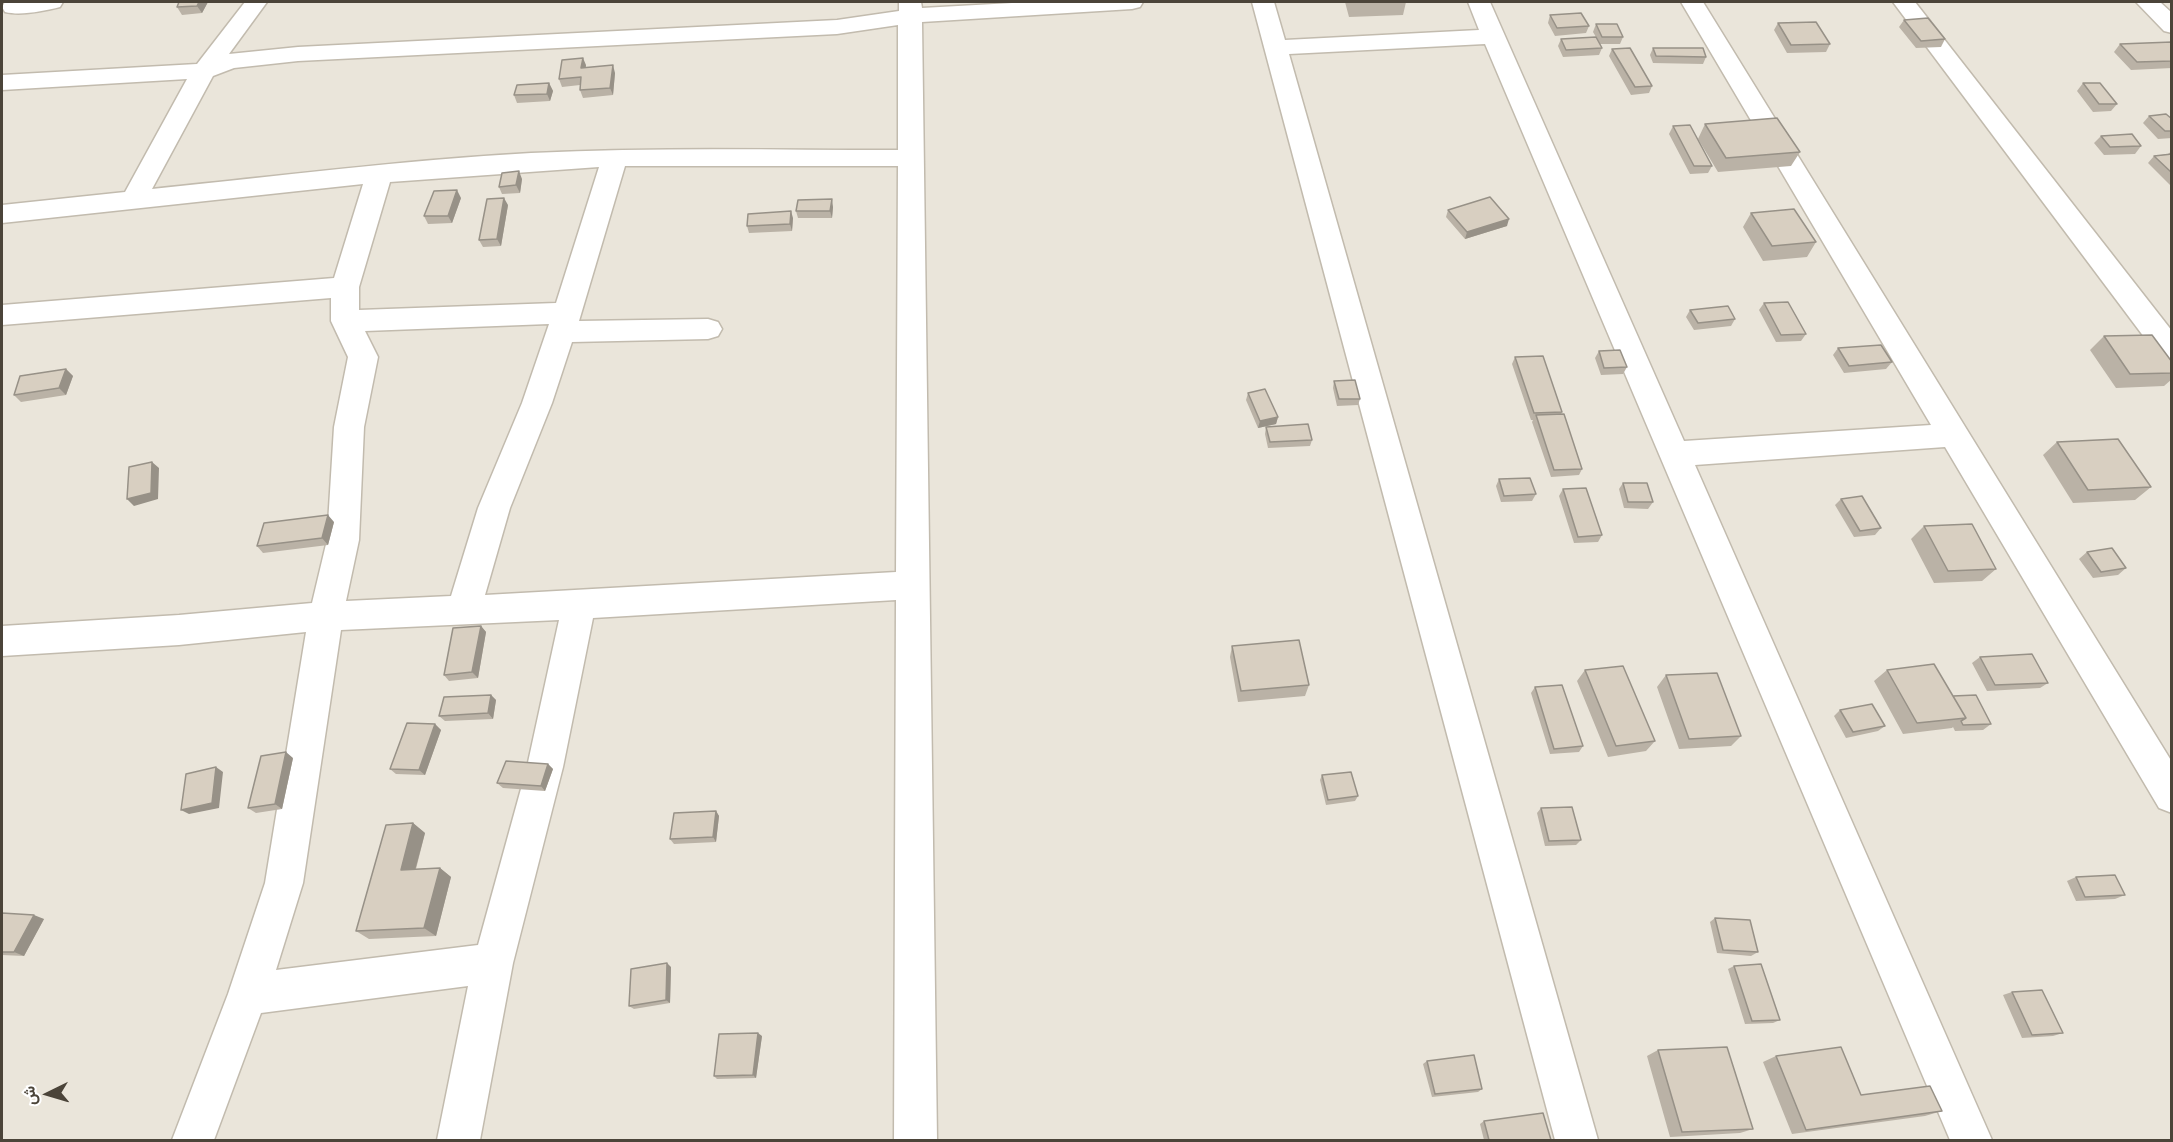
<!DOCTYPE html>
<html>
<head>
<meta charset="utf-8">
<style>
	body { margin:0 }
	#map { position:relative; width:2173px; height:1142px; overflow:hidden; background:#f6f3ec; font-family:"Public Sans",Vazirmatn,sans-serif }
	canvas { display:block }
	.frame { position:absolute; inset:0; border:3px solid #4b4439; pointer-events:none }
	.north { position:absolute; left:18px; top:1064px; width:60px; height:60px; -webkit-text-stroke:4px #fff; paint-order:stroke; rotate:265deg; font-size:16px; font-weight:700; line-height:24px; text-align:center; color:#4b4439 }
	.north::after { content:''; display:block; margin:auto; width:21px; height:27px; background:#4b4439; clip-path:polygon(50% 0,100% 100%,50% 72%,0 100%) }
</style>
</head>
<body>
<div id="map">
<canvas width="2173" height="1142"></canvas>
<div class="frame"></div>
<div class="north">ش</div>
</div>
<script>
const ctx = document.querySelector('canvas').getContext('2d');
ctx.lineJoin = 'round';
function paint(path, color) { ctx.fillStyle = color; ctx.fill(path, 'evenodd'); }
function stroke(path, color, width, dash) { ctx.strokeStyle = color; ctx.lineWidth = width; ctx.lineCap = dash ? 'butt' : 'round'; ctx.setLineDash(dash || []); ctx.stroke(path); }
paint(new Path2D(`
	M2,2h2169v1138h-2169z`), '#eae5da');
const minor = new Path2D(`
	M5,2h58l-3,5c-16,4 -39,9 -55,5l-3,-5z
	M245,2h22l-38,52 69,-7 539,-27 62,-9v-9h22l1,6 108,-6h113l-3,5 -8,2 -210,13 15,1118h-43l2,-540 -303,18 -30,149 -50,196 -33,177h-43l31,-154 -207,27 -47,127h-42l56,-146 37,-111 41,-251 -127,13 -177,11v-30l177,-11 133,-12 15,-63 7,-113 14,-70 -17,-36v-23l-329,27v-20l332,-27 29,-94 -361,39v-18l123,-13 62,-113 -185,11v-15l195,-11zM898,25v125c-122,0 -245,-3 -367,3 -126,7 -253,23 -379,36l61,-113 21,-8 64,-7 539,-27zM625,166h273l-2,406 -411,23 25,-87 42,-105 20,-61 136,-3 10,-3 4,-7 -4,-7 -10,-3 -129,2zM599,167l-43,136 -197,7v-23l31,-105zM549,324l-27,79 -44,105 -27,88 -105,5 13,-61 5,-113 14,-70 -13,-26zM559,620l-32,147 -49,178 -202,25 27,-87 38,-253z
	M1252,2h22l11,38 194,-10 -11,-28h22l194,439 247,-16 -250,-423h22l469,760v51l-13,-5 -214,-361 -250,18 297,675h-42l-465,-1096 -196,10 309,1086h-43z
	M1893,2h22l257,329v33l-10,-3z
	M2136,2h24l12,11v20l-8,-2z`);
stroke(minor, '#c2bbae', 3);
paint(minor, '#fff');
paint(new Path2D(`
	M179,2h29l-6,11 -20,2 -5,-8z
	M1345,2h61l-3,13 -54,2z
	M1550,15l39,11 -3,7 -31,3 -7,-13z
	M1904,20l41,19 -4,8 -25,1 -17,-21z
	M1778,23l52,21 -4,8 -39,1 -13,-23z
	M1596,24l27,13 -3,7h-20l2,4 -3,7 -36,2 -5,-11 3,-7 35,-2 -3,-5z
	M2172,42v26l-41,2 -17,-18 6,-8z
	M1653,48l53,9 -3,7 -50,-1 -3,-8z
	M1612,49l40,37 -3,7 -18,2 -22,-39z
	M586,65v3l29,5 -2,22 -30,3 -3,-8v-5l-18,2 -3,-8z
	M549,83l4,8 -3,10 -33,2 -3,-8z
	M2083,83l34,21 -6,7 -18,1 -16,-21z
	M2149,116l23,3v19l-14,1 -15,-16z
	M1705,124l95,28 -9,14 -73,6 -20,-33z
	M1673,126l39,40 -4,7 -18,1 -21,-40z
	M2101,136l40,10 -6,8 -31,1 -10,-12z
	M2172,151v36l-24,-24 6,-7 14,-2z
	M522,179l-2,14 -18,1 -3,-7z
	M461,198l-9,25 -24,1 -4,-8z
	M508,205l-7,41 -18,1 -4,-7z
	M833,207l-1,11h-34l-2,-7z
	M1448,210l59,16 -42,13 -19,-22z
	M1751,213l65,29 -9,15 -44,4 -20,-34z
	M793,218l-1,13 -43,2 -2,-7z
	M1764,303l42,31 -5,7 -25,1 -17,-32z
	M1690,310l45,9 -4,7 -37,4 -8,-13z
	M2104,336l68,26v17l-8,7 -48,2 -26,-38z
	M1838,348l54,14 -6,7 -42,4 -11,-18z
	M1599,351l28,16 -4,7 -22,1 -6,-17z
	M1515,357l47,55 -1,2 21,55 -3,6 -28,2 -19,-55 1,-2h-2l-19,-56z
	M66,369l7,7 -7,19 -45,7 -7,-7z
	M1334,381l26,18 -2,6 -21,1 -4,-18z
	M1248,393l30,24 -2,7 -18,4 -12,-28z
	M1266,427l46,13 -2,6 -42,2 -3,-14z
	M2057,442l94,45 -16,13 -62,3 -30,-48z
	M1499,479l37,15 -4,7 -31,1 -5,-16z
	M1623,483l30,19 -5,7 -24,-1 -5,-19z
	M1563,489l39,46 -4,7 -24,1 -15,-47z
	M1841,499l40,29 -6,7 -21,2 -19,-32z
	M334,522l-6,23 -65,8 -6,-7z
	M1924,526l72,43 -14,12 -48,2 -23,-44z
	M2087,552l39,16 -8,7 -25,3 -14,-19z
	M481,626l5,6 -8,46 -29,3 -5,-6z
	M1232,646l77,39 -4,11 -67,6 -8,-45z
	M1980,657l68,26 -8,5 -53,3 -15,-28z
	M1585,670l70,71 -9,10 -38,6 -31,-76z
	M1887,670l66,26 38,28 -8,6 -28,1 -2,-4 -1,1 -49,6 -29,-53z
	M1666,675l75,61 -10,10 -52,3 -22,-62z
	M1535,687l48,59 -4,6 -29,2 -19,-61z
	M491,695l5,5 -3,19 -48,2 -6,-5z
	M1840,710l45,16 -7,5 -32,7 -12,-22z
	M435,724l6,6 -16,45 -29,-1 -6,-5z
	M293,758l-11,51 -26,4 -8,-5z
	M548,764l5,5 -8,22 -42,-3 -6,-5z
	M1322,775l36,21 -3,5 -29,4 -6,-25z
	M1541,808l40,32 -5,5 -31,1 -8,-33z
	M716,811l3,5 -3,26 -42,2 -4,-5z
	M413,823l12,10 -9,36 24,-1 11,9 -15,59 -67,3 -13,-8z
	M2076,877l49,18 -10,4 -39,2 -9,-20z
	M2,913l42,6 -20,37 -22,-1z
	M1715,918l43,34 -7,4 -34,-3 -7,-31z
	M1734,966l46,54 -7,3 -28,1 -17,-55z
	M671,967l-1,36 -36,6 -5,-3z
	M2012,992l51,41 -10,3 -31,2 -19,-43z
	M762,1036l-6,42 -39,1 -3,-3z
	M1658,1050l95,79 -13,4 -70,4 -23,-81z
	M1776,1056l85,39 81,16 -17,5 -133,18 -29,-72z
	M1427,1061l55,28 -4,3 -46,5 -9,-33z
	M1484,1121l67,19h-67l-4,-16z`), '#bab2a6');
paint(new Path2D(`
	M199,2h9l-6,11 -5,-7z
	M583,58l3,7 -2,11 -3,-8z
	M613,65l2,8 -2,22 -3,-7z
	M549,83l4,8 -3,10 -3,-7z
	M519,171l3,8 -2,14 -4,-8z
	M457,190l4,8 -9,25 -4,-7z
	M504,198l4,7 -7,41 -4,-7z
	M832,199l1,8 -1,11 -2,-7z
	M791,211l2,7 -1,13 -2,-7z
	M1509,219l-2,7 -42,13 2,-7z
	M66,369l7,7 -7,19 -7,-7z
	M1278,417l-2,7 -18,4 2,-7z
	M152,462l7,6 -1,31 -24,7 -7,-7z
	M328,515l6,7 -6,23 -6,-7z
	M481,626l5,6 -8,46 -6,-6z
	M491,695l5,5 -3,19 -5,-6z
	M435,724l6,6 -16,45 -6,-5z
	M286,752l7,6 -11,51 -7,-5z
	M548,764l5,5 -8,22 -4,-5z
	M216,767l7,5 -4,36 -30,6 -8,-4z
	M716,811l3,5 -3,26 -3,-5z
	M413,823l12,10 -12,45 -12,-8z
	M440,868l11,9 -15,59 -12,-8z
	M34,915l10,4 -20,37 -10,-4z
	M667,963l4,4 -1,36 -4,-3z
	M758,1033l4,3 -6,42 -3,-3z`), '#979187');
const building = new Path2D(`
	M179,2h20l-2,4 -20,1z
	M1581,13l8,13 -32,2 -7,-13z
	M1928,18l17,21 -24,2 -17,-21z
	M1816,22l14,22 -39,1 -13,-22z
	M1596,24h21l6,13h-21z
	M1596,37l6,11 -36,2 -5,-11z
	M2172,42v19l-35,1 -17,-18z
	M1630,48l22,38 -17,1 -23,-38z
	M1653,48h50l3,9 -50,-1z
	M583,58l-2,10 32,-3 -3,23 -30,2 1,-13 -22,2 3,-19z
	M549,83l-2,11 -33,1 3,-10z
	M2083,83h17l17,21h-18z
	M2166,114l6,5v12h-7l-16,-15z
	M1777,118l23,34 -74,6 -21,-34z
	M1690,125l22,41h-18l-21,-40z
	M2132,134l9,12 -31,1 -9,-11z
	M2172,154v19l-18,-17z
	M519,171l-3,14 -17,2 3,-14z
	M457,190l-9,26h-24l10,-25z
	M1490,197l19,22 -42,13 -19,-22z
	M504,198l-7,41 -18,1 8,-41z
	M832,199l-2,12h-34l2,-11z
	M1794,209l22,33 -44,4 -21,-33z
	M791,211l-1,13 -43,2 1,-12z
	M1788,302l18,32 -25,1 -17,-32z
	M1728,306l7,13 -37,4 -8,-13z
	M2152,335l20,27v11l-42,1 -26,-38z
	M1881,345l11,17 -43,4 -11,-18z
	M1620,350l7,17 -23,1 -5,-17z
	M1543,356l19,56 -28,1 -19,-56z
	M66,369l-7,19 -45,7 6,-19z
	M1355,380l5,19h-21l-5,-18z
	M1265,389l13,28 -18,4 -12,-28z
	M1564,414l18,55 -28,1 -18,-55z
	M1308,424l4,16 -42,2 -4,-15z
	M2118,439l33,48 -63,3 -31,-48z
	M152,462l-1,31 -24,6 2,-32z
	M1530,478l6,16 -32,2 -5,-17z
	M1623,483h24l6,19h-25z
	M1586,488l16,47 -24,2 -15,-48z
	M1862,496l19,32 -21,3 -19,-32z
	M328,515l-6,23 -65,8 7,-23z
	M1972,524l24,45 -48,2 -24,-45z
	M2112,548l14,20 -25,4 -14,-20z
	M481,626l-9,46 -28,3 9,-47z
	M1299,640l10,45 -68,6 -9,-45z
	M2032,654l16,29 -53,2 -15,-28z
	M1934,664l32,54 -49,5 -30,-53z
	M1623,666l32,75 -39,5 -31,-76z
	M1717,673l24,63 -52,3 -23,-64z
	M1562,685l21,61 -29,3 -19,-62z
	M491,695l-3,18 -49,3 5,-19z
	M1976,695l15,29 -28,1 -2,-4 5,-3 -13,-22z
	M1872,704l13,22 -32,6 -13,-22z
	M407,723l28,1 -16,46 -29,-1z
	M286,752l-11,52 -27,4 13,-52z
	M506,761l42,3 -7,22 -44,-3z
	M216,767l-4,36 -31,7 5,-36z
	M1351,772l7,24 -30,4 -6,-25z
	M1572,807l9,33 -32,1 -8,-33z
	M716,811l-3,26 -43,2 4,-26z
	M413,823l-12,47 39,-2 -16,60 -68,3 30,-106z
	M2115,875l10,20 -40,2 -9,-20z
	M2,913l32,2 -20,37h-12z
	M1715,918l35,2 8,32 -35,-2z
	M667,963l-1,37 -37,6 2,-37z
	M1761,964l19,56 -28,1 -18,-55z
	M2042,990l21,43 -31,2 -20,-43z
	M758,1033l-5,42 -39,1 5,-42z
	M1727,1047l26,82 -71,3 -24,-82z
	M1841,1047l20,48 69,-9 12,25 -136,19 -30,-74z
	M1474,1055l8,34 -47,5 -8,-33z
	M1543,1113l8,27h-62l-5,-19z`);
paint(building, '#d8cfc1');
stroke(building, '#979187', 1.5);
</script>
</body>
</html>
